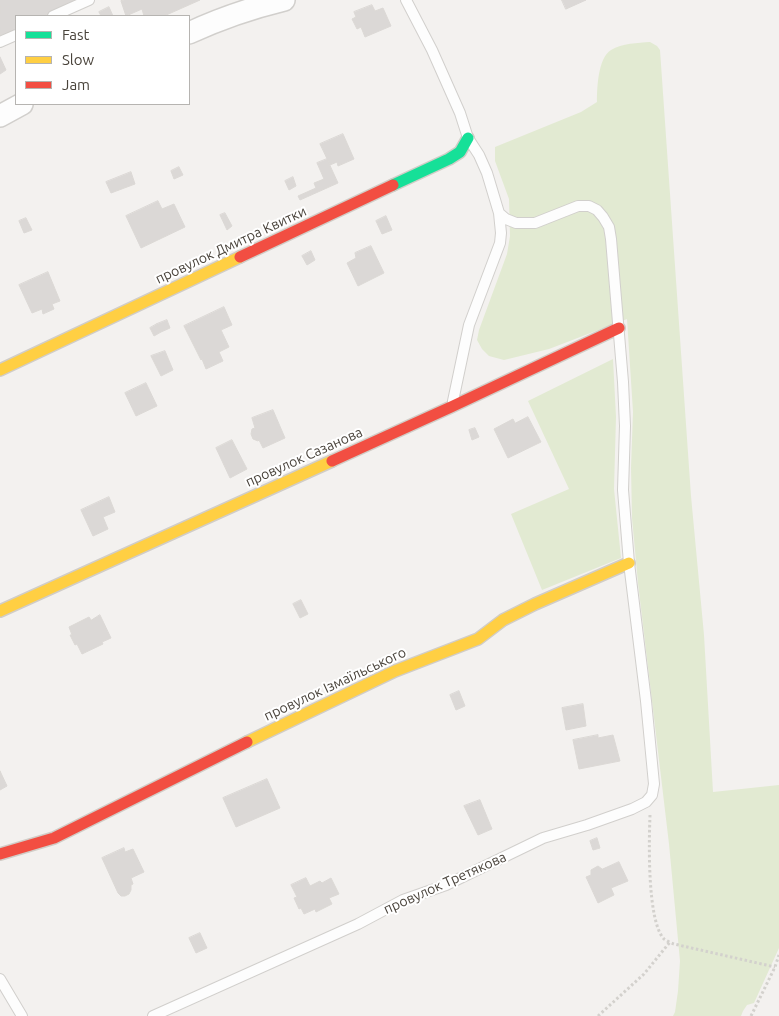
<!DOCTYPE html>
<html>
<head>
<meta charset="utf-8">
<style>
	body { margin:0 }
	#map { position:relative; width:779px; height:1016px; overflow:hidden; background:#f3f1ef; font-family:Ubuntu,sans-serif }
	canvas { display:block }
	.legend { position:absolute; left:15px; top:15px; width:175px; height:90px; box-sizing:border-box; background:#fff; border:1px solid #b6b4b1; margin:0; padding:6px 9px; list-style:none; font-size:15px; color:#49433b }
	.legend li { display:flex; align-items:center; gap:10px; height:25px }
	.legend b { width:25px; border:1px solid #b6b4b1 }
</style>
</head>
<body>
<div id="map">
<canvas width="779" height="1016"></canvas>
<ul class="legend">
<li><b style="height:6px;background:#16e098"></b>Fast</li>
<li><b style="height:6px;background:#ffcf43"></b>Slow</li>
<li><b style="height:6px;background:#f24e42"></b>Jam</li>
</ul>
</div>
<script>
const ctx = document.querySelector('canvas').getContext('2d');
ctx.lineJoin = 'round';
function paint(path, color) { ctx.fillStyle = color; ctx.fill(path, 'evenodd'); }
function stroke(path, color, width, dash) { ctx.strokeStyle = color; ctx.lineWidth = width; ctx.lineCap = dash ? 'butt' : 'round'; ctx.setLineDash(dash || []); ctx.stroke(path); }
function label(font, color, halo, rows, align = 'center') {
  ctx.font = font + ' Ubuntu,sans-serif'; ctx.lineWidth = 4; ctx.setLineDash([]); ctx.textBaseline = 'middle'; ctx.strokeStyle = halo; ctx.fillStyle = color; for (const [text, x, y, turn = 0] of rows) {
    ctx.save(); ctx.translate(x, y); ctx.rotate((+turn || 0) * Math.PI / 180); ctx.textAlign = isNaN(turn) ? turn : align; if (halo) ctx.strokeText(text, 0, 0); ctx.fillText(text, 0, 0); ctx.restore();
  }
}
paint(new Path2D(`
	M650,42l7,4 3,4 31,446 13,139 9,157 66,-7v163l-25,55 -7,2 -4,6 -2,5h-68l2,-4 3,-21 2,-30 -11,-117 -31,-261 -6,-65 -1,-50 2,-56 -6,-93 -78,30 -45,11 -15,-4 -7,-7 -5,-9 2,-10 28,-76 3,-18 -1,-37 -14,-38v-14l86,-35 16,-10c0,-14 1,-44 14,-52 11,-7 27,-7 39,-8z
	M613,359l3,58 -2,72 7,69 -79,32 -31,-76 58,-25 -41,-88z`), '#e2ead2');
const building = new Path2D(`
	M0,0h80l-36,16h-28v13l-16,7z
	M124,0h76l-36,16h-20l-2,-7 -16,7 -5,-15z
	M562,0h24l-20,9z
	M372,5l3,6 8,-3 8,18 -26,11 -4,-10 -4,2 -5,-10 4,-2 -2,-5z
	M109,7l4,9h-12l-2,-4z
	M0,57l6,13 -6,4z
	M343,134l11,25 -16,7 -1,-4 -7,3 -10,-21z
	M327,159l11,24 -38,17 -2,-4 18,-8 -2,-5 10,-4 -7,-16z
	M179,167l4,8 -9,4 -3,-8z
	M131,172l4,12 -24,9 -5,-11z
	M293,177l3,9 -7,4 -4,-9z
	M158,201l4,8 12,-5 11,23 -44,21 -15,-32z
	M225,213l7,13 -5,4 -7,-15z
	M386,216l6,14 -10,4 -6,-13z
	M26,218l6,12 -8,3 -5,-12z
	M371,246l13,27 -26,13 -11,-23 9,-5 -1,-5z
	M311,251l4,9 -8,5 -5,-9z
	M48,272l12,29 -8,3 2,5 -11,5 -1,-5 -10,4 -13,-28z
	M224,307l8,18 -11,5 8,17 -10,5 4,9 -17,8 -4,-10 -1,1 -17,-34z
	M167,320l3,8 -9,4 -4,-8z
	M157,324l4,8 -7,4 -4,-8z
	M165,351l8,19 -12,6 -10,-20z
	M146,383l11,23 -21,10 -11,-23z
	M273,410l12,28 -22,10 -4,-8 -1,1 -5,-2 -2,-5 1,-5 3,-1 -3,-10z
	M528,417l13,25 -33,16 -14,-29 19,-10 2,4z
	M475,428l4,9 -7,3 -3,-10z
	M232,440l15,29 -17,9 -14,-30z
	M109,497l6,15 -12,5 5,12 -15,7 -12,-26z
	M301,600l7,14 -8,4 -7,-14z
	M100,615l11,23 -9,4 1,2 -21,10 -5,-10 -2,1 -5,-10h2l-3,-8 20,-10 2,3z
	M459,691l6,15 -9,4 -6,-15z
	M583,704l3,22 -20,4 -4,-22z
	M598,735v3l15,-3 7,26 -41,8 -6,-29z
	M0,771l7,15 -7,4z
	M267,779l13,29 -44,19 -13,-29z
	M480,800l12,29 -14,6 -14,-29z
	M597,838l3,10 -7,2 -3,-9z
	M124,848l1,4 8,-3 11,23 -13,6 2,6 -2,1v5l-2,4 -4,2h-4l-3,-3 -16,-35z
	M619,862l9,19 -17,7 3,7 -16,8 -12,-26 5,-2v-5l7,-4 4,3z
	M306,878l4,8 10,-5 2,2 9,-5 8,16 -10,4 3,6 -16,8 -1,-3 -11,5 -3,-6 -2,1 -5,-11 3,-1 -6,-12z
	M200,933l7,15 -11,5 -7,-15z`);
paint(building, '#dbd8d6');
stroke(building, '#dbd8d5', 1);
const lane = new Path2D(`
	M53,16l36,-16
	M0,42l16,-7
	M453,401l16,-76 31,-82 1,-10 -2,-20
	M0,979l22,37
	M153,1016l205,-92 45,-24 43,-15 97,-47 44,-13 45,-16 14,-7 6,-7 2,-11 -8,-83 -17,-138 -6,-73 2,-64 -2,-44 -12,-143 -2,-12 -6,-10 -6,-7 -8,-4h-11l-43,17h-19l-10,-4 -7,-6 -12,-40 -8,-18 -11,-17 -8,-25 -28,-63 -26,-50`);
const street = new Path2D(`
	M189,33c30,-14 62,-25 95,-33
	M0,116l22,-12`);
const fast = new Path2D(`
	M393,185l56,-26 11,-7 8,-14`);
const slow = new Path2D(`
	M0,370l240,-113
	M0,611l332,-150
	M247,742l148,-71 83,-32 25,-19 32,-16 94,-41`);
const jam = new Path2D(`
	M240,257l153,-72
	M332,461l119,-54 168,-79
	M0,854l54,-16 193,-96`);
stroke(lane, '#d1cfcc', 12);
stroke(street, '#d1cfcc', 24);
stroke(fast, '#d1cdc7', 14);
stroke(slow, '#d1cdc7', 14);
stroke(jam, '#d1cdc7', 14);
stroke(new Path2D(`
	M650,815c-1,26 -3,106 14,124 3,2 7,4 10,5l101,23
	M598,1016l46,-42 26,-32
	M751,1016l24,-49 4,-12`), '#d3d1cd', 3, [2.5, 2.5]);
stroke(lane, '#fdfdfd', 10);
stroke(street, '#fdfdfd', 21);
stroke(fast, '#16e098', 11);
stroke(slow, '#ffcf43', 11);
stroke(jam, '#f24e42', 11);
label('14px', '#49433b', '#fff', [
	["провулок Дмитра Квитки",231,245,-25],
	["провулок Сазанова",304,457,-24],
	["провулок Ізмаїльського",335,684,-25],
	["провулок Третякова",445,883,-24]
]);
</script>
</body>
</html>
